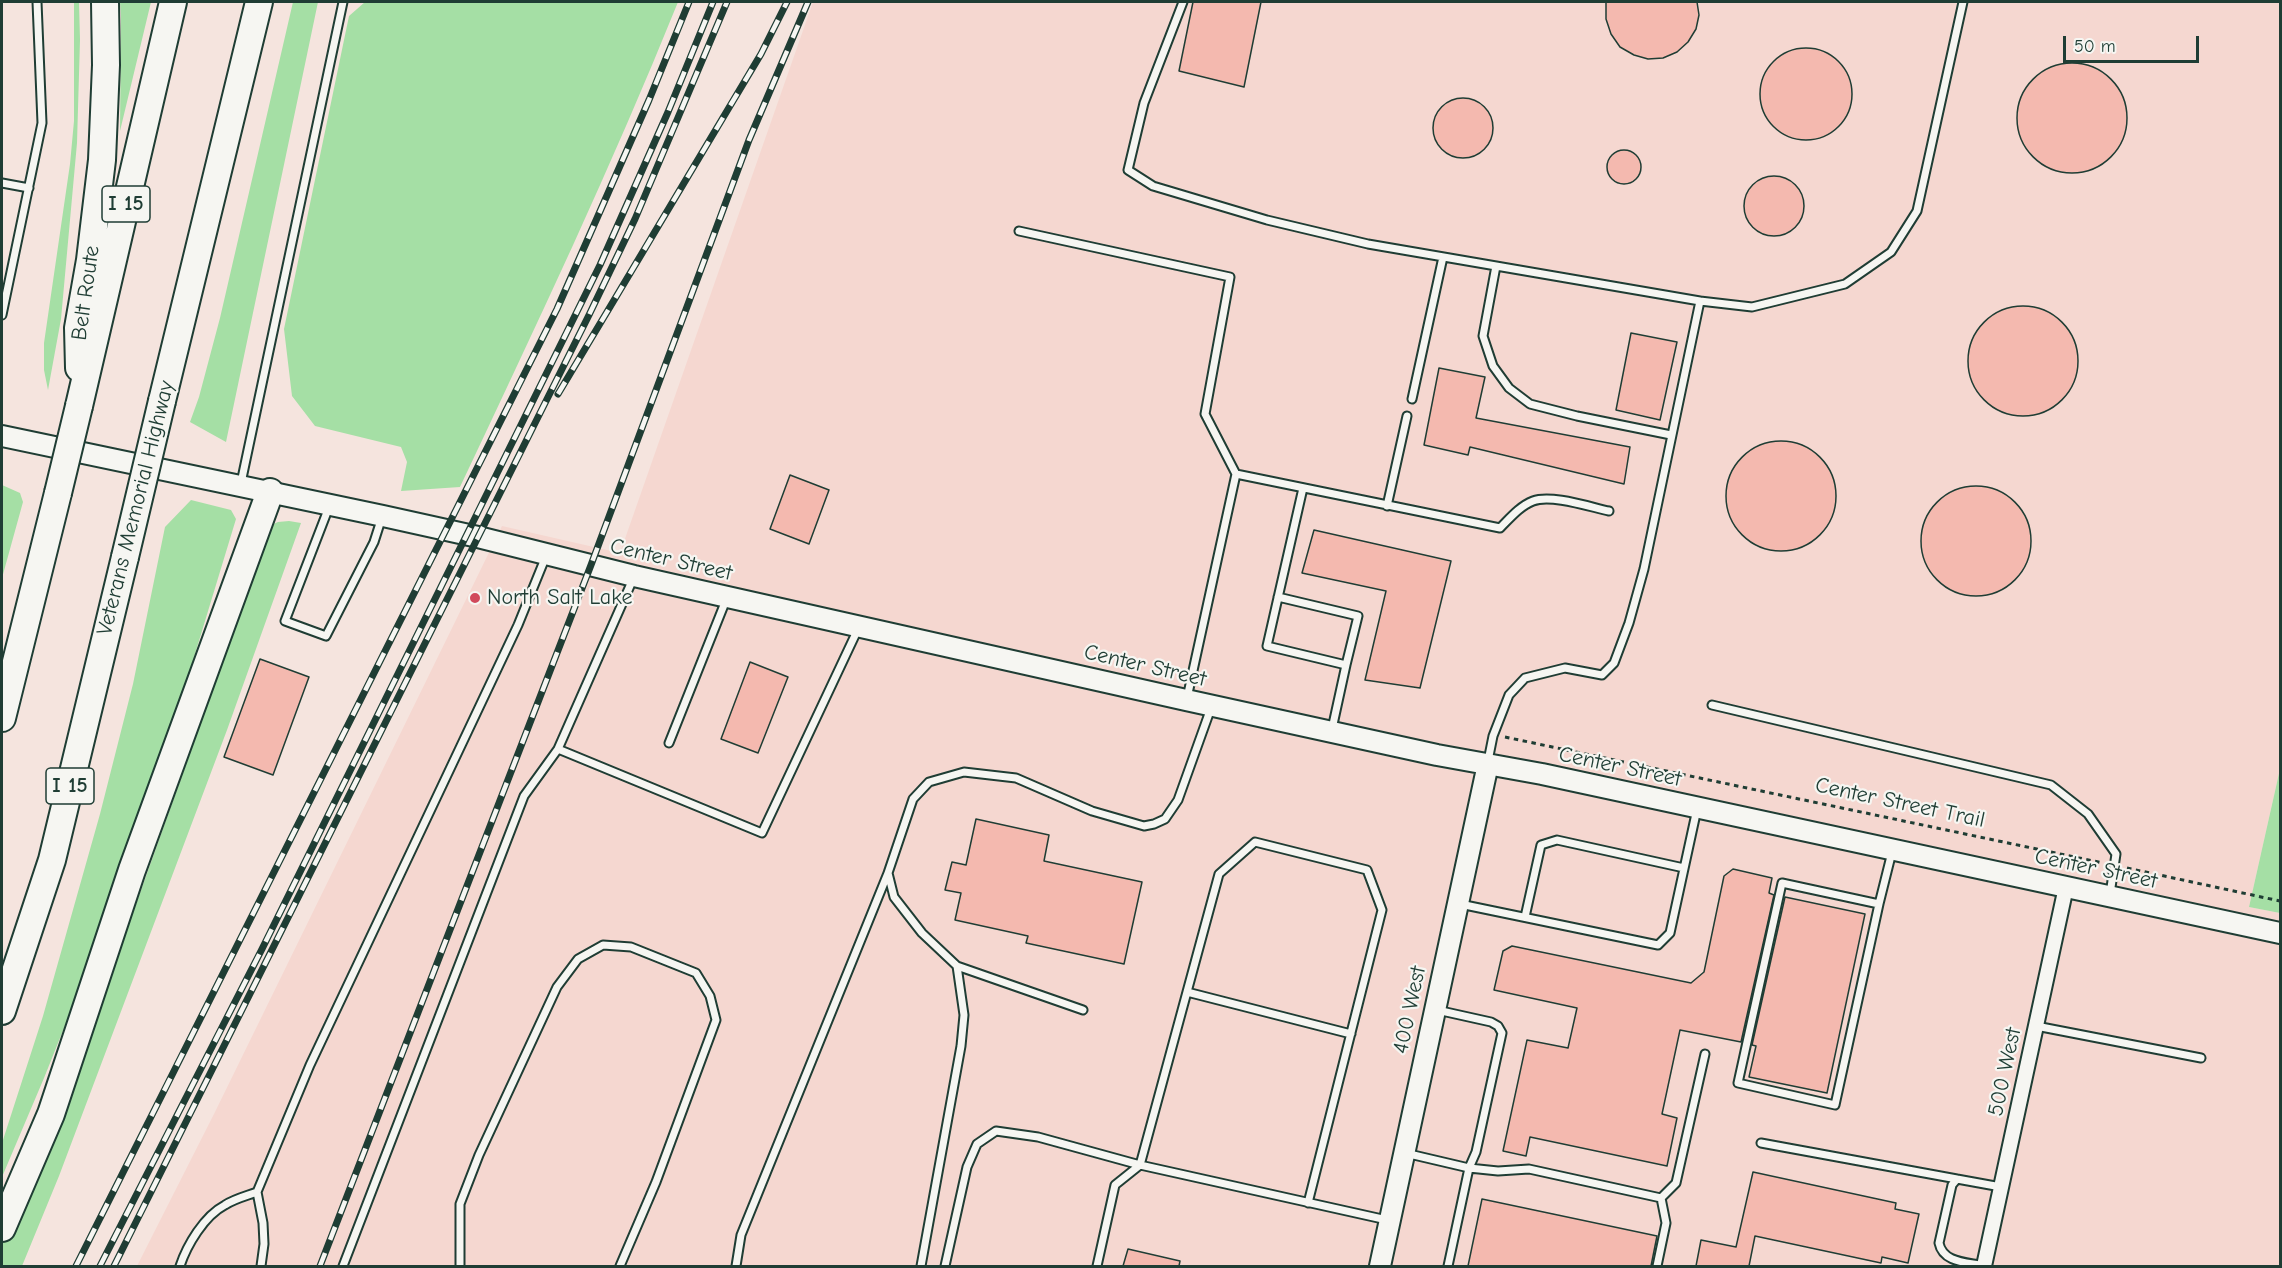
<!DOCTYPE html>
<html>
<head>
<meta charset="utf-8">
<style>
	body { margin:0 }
	#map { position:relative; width:2282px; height:1268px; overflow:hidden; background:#f5e4de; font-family:"Comic Neue",sans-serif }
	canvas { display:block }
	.frame { position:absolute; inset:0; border:3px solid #1f3d34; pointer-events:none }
	.scale { position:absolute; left:2063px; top:36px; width:136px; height:27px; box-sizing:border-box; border:3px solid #1f3d34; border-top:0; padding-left:8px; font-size:18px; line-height:21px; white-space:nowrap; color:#1f3d34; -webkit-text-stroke:4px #f6f6f2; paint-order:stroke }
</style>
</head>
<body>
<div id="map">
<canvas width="2282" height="1268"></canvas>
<div class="frame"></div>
<div class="scale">50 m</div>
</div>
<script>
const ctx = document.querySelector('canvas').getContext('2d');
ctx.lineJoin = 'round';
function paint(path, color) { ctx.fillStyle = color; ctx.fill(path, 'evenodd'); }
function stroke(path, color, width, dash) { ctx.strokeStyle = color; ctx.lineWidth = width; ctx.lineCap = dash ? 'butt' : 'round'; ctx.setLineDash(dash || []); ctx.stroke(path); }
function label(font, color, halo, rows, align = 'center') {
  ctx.font = font + ' "Comic Neue",sans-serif'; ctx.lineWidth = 4.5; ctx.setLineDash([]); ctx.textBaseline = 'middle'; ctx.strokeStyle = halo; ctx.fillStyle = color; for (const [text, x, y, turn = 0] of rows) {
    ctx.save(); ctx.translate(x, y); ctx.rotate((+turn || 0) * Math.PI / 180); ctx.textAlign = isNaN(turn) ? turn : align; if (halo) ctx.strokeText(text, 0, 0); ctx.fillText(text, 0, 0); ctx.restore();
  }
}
paint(new Path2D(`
	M813,2h1467v767l-31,138 31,6v353h-2143l77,-152 288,-588 118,27z`), '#f5d7d0');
paint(new Path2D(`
	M74,2h5l1,38 -3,103 -16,176 -13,71 -4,-20v-27l26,-179 4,-43z
	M120,2h31l-31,129 1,-115z
	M293,2h25l-92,440 -36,-20 9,-25 21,-79z
	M365,2h313c-66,164 -142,324 -218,485l-59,4 6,-29 -6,-15 -86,-21 -23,-30 -8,-67 65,-313z
	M2,485l18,8 3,9 -21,76z
	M191,500l40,10 5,9 -79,260 -75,204 -38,95 -42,99v-34l41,-127 57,-202 33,-130 32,-157z
	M289,521l12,2 -74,207 -168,446 -37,90h-20v-26l82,-199 42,-109 82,-229 42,-133 19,-44 9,-4z
	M2280,769v144l-31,-6z`), '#a5dfa5');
const building = new Path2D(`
	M1193,2h68l-17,85 -65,-16z
	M1606,2h91l2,13 -3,14 -8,13 -11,10 -14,6 -15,1 -14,-4 -14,-8 -9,-13 -5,-15z
	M1760 94a46 46 0 1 1 92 0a46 46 0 1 1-92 0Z
	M2017 118a55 55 0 1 1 110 0a55 55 0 1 1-110 0Z
	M1433 128a30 30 0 1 1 60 0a30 30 0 1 1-60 0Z
	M1607 167a17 17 0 1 1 34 0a17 17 0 1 1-34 0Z
	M1744 206a30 30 0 1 1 60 0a30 30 0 1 1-60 0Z
	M1968 361a55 55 0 1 1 110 0a55 55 0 1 1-110 0Z
	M1631,333l46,9 -17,78 -44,-10z
	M1439,368l46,9 -9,41 154,29 -6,37 -154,-37 -2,8 -44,-10z
	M1726 496a55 55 0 1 1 110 0a55 55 0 1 1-110 0Z
	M790,475l39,15 -20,54 -39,-15z
	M1921 541a55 55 0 1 1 110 0a55 55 0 1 1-110 0Z
	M1314,530l137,31 -31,127 -55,-8 21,-89 -84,-18z
	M260,659l49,18 -36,98 -49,-18z
	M750,662l38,15 -30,76 -37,-14z
	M976,819l73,16 -5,26 98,21 -18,82 -98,-21 2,-7 -73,-16 6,-27 -16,-3 7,-28 14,3z
	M1733,869l39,9 -3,15 5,2 -33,147 -61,-12 -18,84 15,4 -10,48 -137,-29 -4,19 -23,-5 24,-111 41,8 9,-40 -83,-18 9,-39 9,-5 179,37 13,-11 20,-96z
	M1785,897l80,17 -38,179 -78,-16 7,-31 -4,-1z
	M1753,1172l143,31 -1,6 24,5 -11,49 -26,-6 -1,6 -126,-27 -6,30h-53l5,-26 35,7z
	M1482,1199l175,37 -6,30h-183z
	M1128,1249l52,12 -1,5h-56z`);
paint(building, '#f4b9af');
stroke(building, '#1f3d34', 1.5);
const lane = new Path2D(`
	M1183,2l-39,101 -16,67 25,16 114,34 101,24 332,57 52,6 93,-23 46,-32 26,-41 46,-209
	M2,183l27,5
	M1019,231l211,46 -25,137 31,60
	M1496,266l-13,70 10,30 16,22 21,16 47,12 94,19
	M2,315l40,-192 -5,-121
	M1412,399l31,-142
	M241,483l102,-481
	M1303,488l-36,158 79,19 -14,64
	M1387,506l20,-90
	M329,507l-44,114 41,15 48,-94 8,-25
	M633,579l-75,170 204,84 96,-204
	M1278,597l80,19 -12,49
	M1187,698l49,-224 264,54c10,-10 20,-22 33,-27 18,-7 57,6 76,10
	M1712,705l339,80 37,29 28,40 -6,40
	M669,743l57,-143
	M1488,761l5,-25 16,-41 16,-17 40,-10 37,7 12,-12 15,-40 15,-54 56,-268
	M1460,904l198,41 12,-12 27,-124
	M1879,904l-44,201 -97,-22 44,-200 97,21 13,-52
	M1525,917l16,-72 16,-5 127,28
	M1187,992l164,42
	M1083,1010l-126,-44 -35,-33 -28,-36 -6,-24 25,-74 16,-17 35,-10 52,6 76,33 52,15 10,-2 11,-5 13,-19 33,-92
	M2036,1026l165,32
	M1761,1143l196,36
	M1405,1153l64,15 7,-16 26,-119 -4,-7 -7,-4 -54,-12
	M1661,1198l15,-15 29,-129
	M180,1266c7,-21 24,-50 45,-61 9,-6 21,-9 32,-13
	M261,1266l3,-22 -1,-21 -6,-31 53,-127 208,-440 28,-69
	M343,1266l181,-470 34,-47
	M460,1266v-62l19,-49 78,-168 21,-28 25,-14 28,2 65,26 14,23 6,24 -60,162 -36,84
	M736,1266l5,-31 147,-362
	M921,1266l40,-220 3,-31 -7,-49
	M945,1266l22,-99 10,-23 19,-13 42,6 102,28 247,55
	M1097,1266l18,-81 25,-20 79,-291 36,-32 112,28 15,40 -74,293
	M1448,1266l21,-98 29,3 31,-2 132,29 5,25 -9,43
	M1984,1266c-17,-4 -41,-3 -45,-23l13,-58 5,-6 44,8`);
const street = new Path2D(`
	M1984,1266l82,-379`);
const secondary = new Path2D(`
	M2,436l381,80 95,21 156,39 552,124 251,55 105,19 738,159
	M1380,1266l108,-502`);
const highway = new Path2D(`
	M79,368l-1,-40 12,-68 12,-100 4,-95 -1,-63
	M162,401l97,-399
	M79,406l94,-404
	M2,718l56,-225
	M2,1011l50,-151 73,-303
	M2,1228l49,-114 81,-244 138,-378`);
stroke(lane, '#1f3d34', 11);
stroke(street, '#1f3d34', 18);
stroke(secondary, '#1f3d34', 24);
stroke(highway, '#1f3d34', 30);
stroke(new Path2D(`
	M1505,737l598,126
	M2127,868l153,33`), '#1f3d34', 3, [4.5, 4.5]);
stroke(lane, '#f6f6f2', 7);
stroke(street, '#f6f6f2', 14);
stroke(secondary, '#f6f6f2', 20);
stroke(highway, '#f6f6f2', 26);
const rail = new Path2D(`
	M558,394l203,-340 26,-52
	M76,1266l481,-957 92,-209 40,-98
	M100,1266l162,-317 338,-684 68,-153 45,-110
	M114,1266l475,-951 46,-96 92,-217
	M320,1266l271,-701 158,-425 59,-138`);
stroke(rail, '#1f3d34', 7);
stroke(rail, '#f6f6f2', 4.5, [14]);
const highwayBridge = new Path2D(`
	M58,493l21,-87
	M125,557l37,-156`);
stroke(highwayBridge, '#1f3d34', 30, []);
stroke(highwayBridge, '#f6f6f2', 26);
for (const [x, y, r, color] of [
	[475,598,6,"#d1495b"]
]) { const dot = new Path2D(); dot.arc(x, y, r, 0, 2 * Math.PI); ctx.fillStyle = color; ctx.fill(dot); stroke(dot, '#f6f6f2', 2); }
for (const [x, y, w] of [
	[126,204,48],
	[70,786,48]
]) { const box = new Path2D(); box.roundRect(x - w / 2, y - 18, w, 36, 4.5); ctx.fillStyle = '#f6f6f2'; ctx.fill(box); stroke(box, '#1f3d34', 1.5); }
label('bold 21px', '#1f3d34', null, [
	["I 15",126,204],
	["I 15",70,786]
]);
label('22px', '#1f3d34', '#f6f6f2', [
	["Belt Route",86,293,-82],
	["Veterans Memorial Highway",136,508,-76],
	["Center Street",671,560,13],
	["Center Street",1145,666,13],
	["Center Street",1620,767,12],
	["Center Street Trail",1900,803,12],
	["Center Street",2096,869,12],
	["400 West",1410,1010,-78],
	["500 West",2005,1072,-78]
]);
label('22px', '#1f3d34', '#f6f6f2', [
	["North Salt Lake",487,598]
], 'left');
</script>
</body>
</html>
